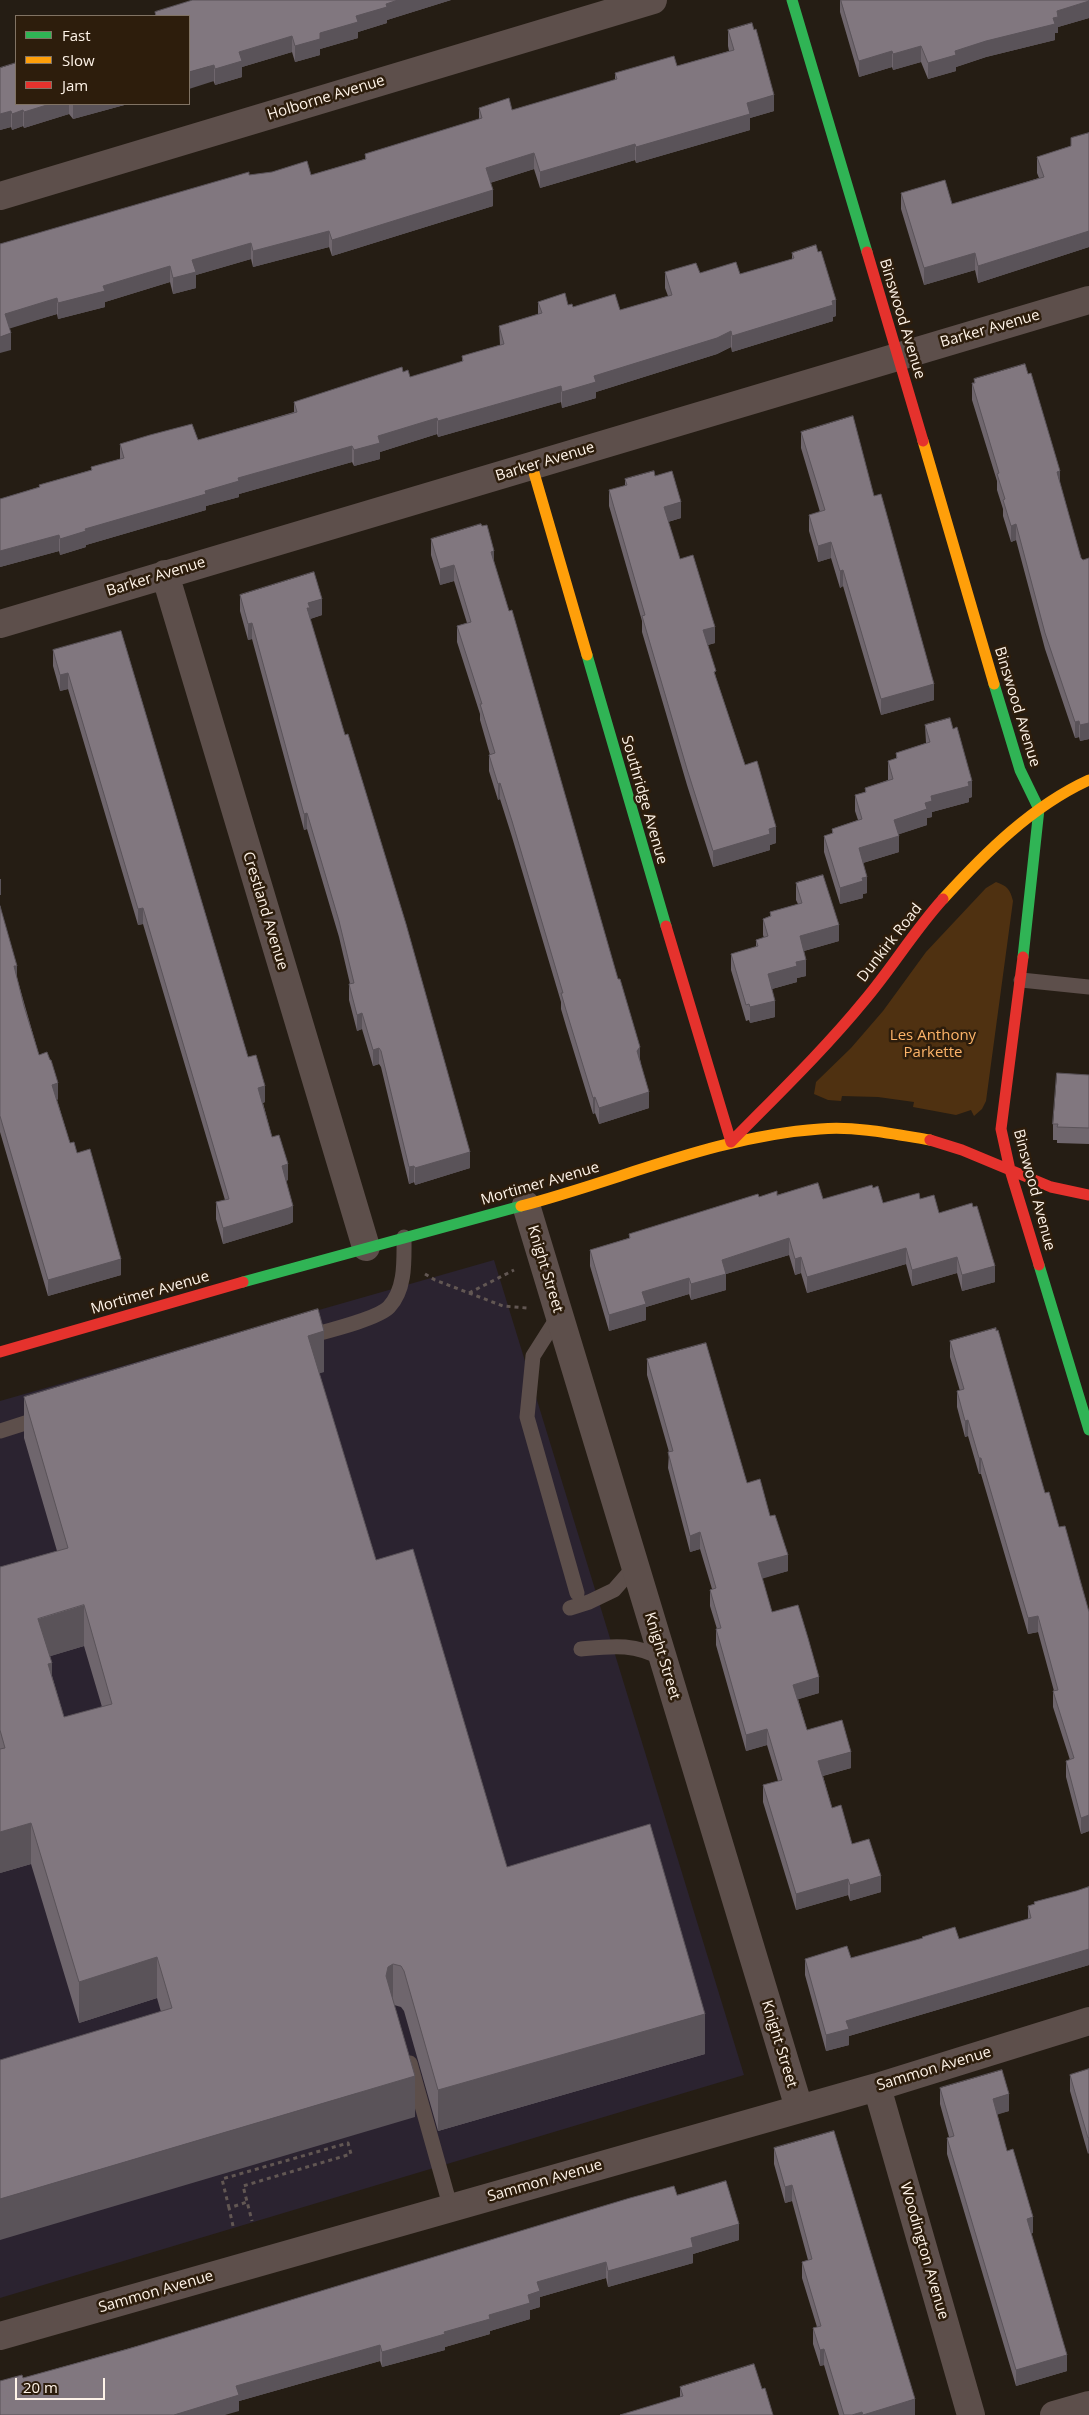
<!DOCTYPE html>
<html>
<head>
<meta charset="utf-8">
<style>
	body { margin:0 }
	#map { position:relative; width:1089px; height:2415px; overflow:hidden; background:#251d14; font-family:"Open Sans",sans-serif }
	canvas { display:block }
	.legend { position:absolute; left:15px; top:15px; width:175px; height:90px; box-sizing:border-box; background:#2d1d0c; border:1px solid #817364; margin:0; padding:6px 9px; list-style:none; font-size:15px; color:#fef3e8 }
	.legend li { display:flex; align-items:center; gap:10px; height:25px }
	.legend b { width:25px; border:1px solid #817364 }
	.scale { position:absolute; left:15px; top:2378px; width:90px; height:22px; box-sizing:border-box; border:2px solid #fef3e8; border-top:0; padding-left:6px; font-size:15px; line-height:18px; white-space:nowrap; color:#fef3e8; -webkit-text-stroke:4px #2d1d0c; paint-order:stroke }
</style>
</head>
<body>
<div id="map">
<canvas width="1089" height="2415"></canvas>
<ul class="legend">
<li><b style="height:6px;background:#30b455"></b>Fast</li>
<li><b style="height:6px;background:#ff9f0a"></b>Slow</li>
<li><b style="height:6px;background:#e5322d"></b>Jam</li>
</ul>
<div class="scale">20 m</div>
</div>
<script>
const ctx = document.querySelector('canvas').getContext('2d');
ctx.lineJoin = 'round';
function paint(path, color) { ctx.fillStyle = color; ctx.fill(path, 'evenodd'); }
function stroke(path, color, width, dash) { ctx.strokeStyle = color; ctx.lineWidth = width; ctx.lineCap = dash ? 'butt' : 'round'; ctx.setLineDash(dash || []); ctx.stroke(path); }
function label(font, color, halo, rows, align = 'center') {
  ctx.font = font + ' "Open Sans",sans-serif'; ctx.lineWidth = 5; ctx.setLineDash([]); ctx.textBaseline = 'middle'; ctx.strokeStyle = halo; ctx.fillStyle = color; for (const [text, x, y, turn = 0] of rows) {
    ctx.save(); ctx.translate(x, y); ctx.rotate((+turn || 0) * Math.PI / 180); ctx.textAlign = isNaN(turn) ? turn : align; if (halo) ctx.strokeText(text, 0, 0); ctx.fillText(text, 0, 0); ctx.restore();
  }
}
paint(new Path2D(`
	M494,1260l250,815 -744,223v-897z`), '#2b2330');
paint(new Path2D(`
	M996,882c11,4 14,7 17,19l-27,200 -4,8 -8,7 -3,-6 -15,5 -43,-8 1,-5 -36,-5 -36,-1 -1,5 -13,-1 -14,-6 2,-12 35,-34 32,-37 43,-59 60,-64z`), '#4f3111');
stroke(new Path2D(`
	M425,1274l10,6 68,26 24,2
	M469,1293l45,-23
	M229,2208l-7,-29 126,-36 3,11 -108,32 9,35
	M233,2226l-4,-18 18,-6`), '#625753', 3, [4, 4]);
stroke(new Path2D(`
	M1021,980l68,7
	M559,1315l-26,41 -6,61 50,176
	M305,1337c18,-5 73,-18 84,-30 17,-18 15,-47 15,-70
	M0,1431l44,-14
	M570,1608l19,-6 25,-12 21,-24
	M581,1649c32,-3 53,-6 82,10
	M410,2063l41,146`), '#5d4f4b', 15);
stroke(new Path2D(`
	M0,196l653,-196
	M165,574l201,673
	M0,624l1089,-324
	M526,1205l273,903
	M877,2087l94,328
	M0,2336l877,-249 212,-66
	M1054,2415l35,-10`), '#5d4f4b', 28);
stroke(new Path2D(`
	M792,0l75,252
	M587,655l79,271
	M994,684l26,86 19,39 -16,148
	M1039,1265l50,165
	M243,1282l278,-76`), '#30b455', 11);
stroke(new Path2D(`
	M923,441l71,243
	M532,466l55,189
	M943,899c42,-46 89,-93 146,-119
	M521,1206c100,-26 195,-70 299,-77 37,-3 74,5 110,11`), '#ff9f0a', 11);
stroke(new Path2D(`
	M867,252l56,189
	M666,926l65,216
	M1023,957l-22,172 9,41 29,95
	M930,1140l32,10 89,37 38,8
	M731,1142c45,-46 92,-91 133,-141 28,-33 50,-70 79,-102
	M0,1352l243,-70`), '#e5322d', 11);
paint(new Path2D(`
	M193,0h258l-64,20v3l-29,9v6l-38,11v6l-25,7 -3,-10 -50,15v10l-27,8 -26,-69h-34v-4z
	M840,0h249v18l-31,9v6h-3v7l-69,17 -30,10v4l-28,8 -7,-17 -28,8 -1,-3 -33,10 -19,-65z
	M728,30l46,81 -24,7v12l-114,33 -1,-3 -95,28 -6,-19 -44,14 3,23 -161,50 -3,-9 -76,20 -2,-8 -55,16v13l-23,6 -3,-12 -65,20v5l-47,12 -1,-5 -48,14 2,22 -11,-106 249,-69h62l54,-16v-5l114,-35v-11l33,2 103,-30v-7l62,-7 52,-15 -1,-5z
	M0,68l16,36h112l-55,15 -4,-5 -45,14 -1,-2 -11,4 -1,-3 -11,3z
	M1089,133v114l-111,36 -3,-13 -51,15 -23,-76v-16l51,11 87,-26 -2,-5v-16l34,-11v-8z
	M792,253l44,63 -3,1v4l-101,31 -1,-5 -14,7 -121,38v6l-34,10 -1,-6 -123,35 -1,-3 -57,18v7l-26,7 -2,-4 -113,32v3l-33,9v4l-120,35v2l-26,8 -1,-4 -59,16v3v-71l39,-12v-2l52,-15v-3l29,-8v-15l78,-4 96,-28v-10l109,-30 7,5 52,-15v-6l38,-11 -1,-19 39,-12v-12l30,3 5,2 47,3 48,-14 -3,-8v-16l75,2 52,-15z
	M974,379l86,106 21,73 2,2 6,-2v181l-9,2 -1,-4 -4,1 -30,-89 -29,-109 -5,2 -8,-26v-7l-6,-19v-9l-25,-81v-17h2z
	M801,432l73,64 60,204 -53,15 -38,-129 -3,2 -9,-30 -13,4 -9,-31v-16l11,-3 -19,-64z
	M655,476l26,42 -13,4 12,37 35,84 -7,2 8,33 29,87 31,78 -6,2v5l-57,17 -26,-82 -45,-153v-11l-33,-115v-16l16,-4v-7z
	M431,539l63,24 146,496 9,49 -50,16 -4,-11 -2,1 -27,-88 -5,-17v-7l-49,-165 -12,-38 -2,1 -9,-29v-16h1l-10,-35v-6l-23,-72v-16l10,-3 -13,-42 -14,4 -9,-30z
	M240,595l82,20 -12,4 160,549 -55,17 -1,-3 -5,2 -28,-117 -2,-3 -6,2 -11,-37 -5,2 -8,-31v-16h1l-11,-47 -32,-108 -3,1 -52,-191 -4,1 -8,-29z
	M121,631l127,426 17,45 -2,1 9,34 16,43 -2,1 7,41 -4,2 -66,20 -7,-25v-17l9,-2 -82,-276 -5,1 -70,-236 -8,2 -7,-25v-16z
	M925,725l47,72 -3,1v4l-37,10v5l-5,1v7l-28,9v18l-36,11 4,30 -4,1v4l-23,6 -16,-52v-16l8,-2v-5l26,-9 -3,-9v-16l10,-3v-4l23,-8v-19l8,-2v-6l30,-10z
	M796,883l43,58 -35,10 2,25 -9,2v4l-25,7 3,28 -25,6 -1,-3 -3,1 -15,-51v-16l25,-7v-7l8,-2 -1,-3v-16l7,-3v-4l28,-8 -2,-4z
	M0,906l17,72 22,77 19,44 -1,1 13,43 7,10 44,122 -73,21 -48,-164z
	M1089,1075v69l-32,-1v-3h-4v-16z
	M873,1188l10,15 37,-4 19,14 56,69 -33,9 -5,-18 -45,13 -6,-22 -99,29 -6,-20 -6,2 -6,-20 -63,19v16l-35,10 -2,-6 -43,13v13l-37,11 -19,-65v-16l39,-12v-4l130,-37 18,-2 46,4z
	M950,1341l95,152 14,34 30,85v219l-8,3 -15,-57v-16l4,-1 -17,-53v-16h1l-16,-59 -10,2 -47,-160h-2l-11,-38 -3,1 -8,-30v-16h3l-10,-34z
	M647,1359l100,124 23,33 18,55 -26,7 10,34 47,81 -21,6 9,31 44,38 -28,8 9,32 20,36 29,48 -31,9 -2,-6 -52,15 -33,-108v-17l15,-4 -11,-36 -21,6 -30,-106v-16h1l-7,-23v-16l2,-1 -12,-40 -10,3 -22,-84 1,-16 -22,-77z
	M324,1372l-5,1 57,187 131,307 198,187 -267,77 -34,-120 -3,-4 -7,-2 21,112 -254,-105 -4,-14 -78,25 -48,-159 -31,9v-306l57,-16 -33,-113v-41zM84,1646l18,61 -38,10 -12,-41 -2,-20z
	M1089,1887v78l-240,71v9l-23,6 -21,-76v-16l46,-1 71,-19v-2l37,2 69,-20v-13l6,-2v-2l42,-11z
	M1089,2069l-1,85 -18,-63v-16z
	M940,2088l69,23 -12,3 10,37 26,82h-2l36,138 -51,15 -69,-232v-16l2,-1 -9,-33z
	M774,2148l141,267h-76l-15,-50 -4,1 -7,-22v-16l4,-1 -15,-49v-16l6,-2 -16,-59 -7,2 -11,-39z
	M677,2195l62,45 -46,14v9l-85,24 -2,-9 -66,19v10l-10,3v9l-40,12v3l-45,13v3l-63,17 -2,-6 -141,40v10l-216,-33z
	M680,2387l82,2 -82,8z`), '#6f666d');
paint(new Path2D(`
	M398,0h53l-64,20v3l-29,9v6l-38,11v6l-25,7v-16l25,-13 36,-17 30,-12z
	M1089,1v17l-31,9v6h-3v7l-69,17 -30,10v4l-28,8v-16l27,-12 98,-33 4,-7z
	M292,36v16l-50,15v10l-27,8v-16l24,-17z
	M921,46v16l-28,8v-16z
	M892,51v16l-33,10v-16z
	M214,65v16l-25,8v-17z
	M774,95v16l-24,7v12l-114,33v-16l111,-44z
	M50,104h19v10l-45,14v-16z
	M73,104h55l-55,15z
	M23,110v16l-11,4v-16z
	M11,111v16l-11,3v-16z
	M635,144v16l-95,28v-16z
	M534,153v16l-48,15v-16z
	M493,190v16l-161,50v-16z
	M329,231v16l-76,20v-16z
	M1089,231v16l-111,36v-17z
	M251,243v16l-55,16v13l-23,6v-16l19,-18z
	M975,253v17l-51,15v-17z
	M170,266v16l-65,20v5l-47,12v-16l45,-17z
	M57,298v16l-52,16v-16z
	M836,300v16l-3,1v4l-101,31v-16z
	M731,331v16l-14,7 -121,38v6l-34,10v-16l32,-16z
	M11,333v17l-11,3v-16z
	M561,386v16l-123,35v-16z
	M437,418v16l-57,18v7l-26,7v-16l24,-14z
	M352,446v16l-113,32v3l-33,9v4l-120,35v2l-26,8v-16l25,-10 120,-38 33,-13z
	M1060,471v16l-3,-15z
	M681,502v16l-17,5v-16z
	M1016,524v16l-5,2v-16z
	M59,535v16l-59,16v4v-20z
	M831,542v16l-13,4v-16z
	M494,551v16l-3,-15z
	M454,565v16l-14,4v-16z
	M843,570v16l-3,2v-17z
	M322,599v16l-12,4 -3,-11 1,-5z
	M252,623v16l-4,1v-16z
	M715,627v16l-12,3v-16z
	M68,673v16l-8,2v-16z
	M934,684v16l-53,15v-16z
	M1079,721v16l-4,1v-16z
	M1089,723v16l-9,2v-16z
	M972,781v16l-3,1v4l-37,10v5l-5,1v7l-33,11v-16l31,-17 6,-7z
	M500,783v16l-2,1v-16z
	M307,813v16l-3,1v-16z
	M776,827v16l-6,2v5l-57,17v-16l56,-22z
	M899,836v16l-40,12v-16z
	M867,877v16l-4,1v4l-23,6v-16l22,-10z
	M0,879h1v16h-1z
	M143,908v16l-5,1v-16z
	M839,925v16l-39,11v-16z
	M806,960v16l-9,2v4l-29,8v-16l28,-12z
	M14,966h3v16z
	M775,1001v16l-25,6v-16z
	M362,1013v16l-5,2v-16z
	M640,1047v16l-3,-12z
	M379,1048v16l-6,2v-16z
	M58,1083v16l-6,2v-16z
	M265,1086v16l-7,2v-16z
	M649,1092v16l-50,16v-16z
	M595,1097v16l-2,1v-16z
	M470,1152v16l-55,17v-17z
	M288,1164v16l-6,2v-16z
	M414,1166v16l-5,2v-17z
	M293,1206v16l-4,2 -66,20v-16z
	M789,1238v17l-63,19v16l-35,10v-16l31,-24z
	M906,1248v16l-99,29v-16z
	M801,1257v16l-6,2v-16z
	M957,1257v16l-45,13v-16z
	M121,1259v16l-73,21v-16z
	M995,1266v16l-33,9v-16z
	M689,1278v16l-43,13v13l-37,11v-16l33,-23z
	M324,1331v41l-16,5v-41z
	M968,1420v16l-3,1v-16z
	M979,1458h2v16h-2z
	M700,1532v17l-10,3v-16z
	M788,1555v16l-30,9v-17z
	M84,1605v41l-46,14v-41z
	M1038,1616v16l-10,2v-16z
	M52,1663v40l-4,-39z
	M819,1677v16l-26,8v-16z
	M767,1729v16l-21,6v-16z
	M851,1752v16l-33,9v-16z
	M1089,1815v16l-8,3v-16z
	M31,1823v41l-31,9v-41z
	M881,1876v16l-31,9v-16z
	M848,1879v16l-52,15v-16z
	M1089,1949v16l-240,71v9l-23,6v-16l20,-14z
	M157,1957v41l-78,25v-41z
	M393,1964v41l-7,-29 2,-9z
	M705,2014v40l-267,77v-41z
	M415,2076v41l-415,123v-41z
	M1009,2094v17l-16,5v-17z
	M1089,2137v16l-1,1v-16z
	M792,2185v16l-7,2v-16z
	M1033,2217v16l-6,2v-16z
	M739,2224v16l-46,14v9l-85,24v-16l83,-33z
	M606,2262v16l-66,19v10l-10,3v9l-40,12v3l-45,13v3l-63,17v-15l62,-20 45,-17 39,-20 9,-13z
	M380,2345v16l-141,40v10l-14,4h-51l62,-29z
	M824,2349v16l-4,1v-16z
	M1067,2355v16l-51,15v-16z
	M915,2399v16h-52z
	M862,2412v3h-10z`), '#5a5359');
const building = new Path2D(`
	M193,0h205l-12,4 1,3 -31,9 2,6 -38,11v6l-25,7 -3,-10 -53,16 3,9 -27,8 -1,-4 -25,7v-56h-33l-1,-4z
	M841,0h248v1l-32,10 1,6 -5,1 2,6 -69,17 -31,10 1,4 -28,8 -7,-17 -28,8 -1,-3 -33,10z
	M752,23l2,7 2,-1 18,66 -27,8 3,11 -114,33 -1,-3 -95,28 -6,-19 -48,15 7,22 -161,50 -3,-9 -76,20 -2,-8 -59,17 4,12 -23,6 -3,-12 -67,20 2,5 -47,12 -1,-5 -52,16 6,19 -11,4v-93l249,-72v3l23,-3 35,-11 4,14 55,-16 -1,-5 117,-36 -3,-10 30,-10 3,12 105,-31 -2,-6 59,-17 3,10 57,-16 -6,-20z
	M16,63v41h34l-26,8 -1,-2 -11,4 -1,-3 -11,3v-46z
	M1089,133v98l-111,35 -3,-13 -51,15 -23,-75 44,-13 7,24 92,-27 -7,-20 34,-11v-8z
	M816,245l2,7 3,-1 15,49 -4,1 1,4 -101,31 -1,-5 -14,7 -123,38 2,6 -34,10 -1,-6 -123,35 -1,-3 -59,18 2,7 -26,7 -2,-4 -114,32 1,3 -34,10 1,3 -121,35 1,2 -26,8 -1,-4 -59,16v-52l40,-12 -1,-2 53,-15 -1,-3 33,-9 -4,-14 30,-9 42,-11 6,16 99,-28 -3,-10 108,-35 1,5 5,-2 2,7 53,-16 -1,-5 42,-12 -5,-18 43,-13 -4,-11 27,-9 3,12 4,-1 1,3 42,-13 5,16 52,-15 -7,-23 31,-9 4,10 36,-11 4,12 52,-15 2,-1 -2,-5z
	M1025,364l3,10 3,-1 29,98 -3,1 24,86 2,2 6,-2v165l-9,2 -1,-4 -4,1 -30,-89 -29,-109 -5,2 -8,-26 2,-1 -8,-25 2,-1 -27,-90h3l-1,-4z
	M853,416l21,80 7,-2 53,190 -53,15 -38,-129 -3,1 -9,-29 -13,4 -9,-31 16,-5 -24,-78z
	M654,471l1,5 17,-5 9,31 -17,5 16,52 13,-4 22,72 -12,3 13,41 -2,1 31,93 12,-4 19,66 -7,2 1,5 -57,17 -26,-82 -45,-153 3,-1 -36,-125 18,-5 -2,-6z
	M481,524l1,2 5,-1 7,26 -3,1 18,59 3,-1 106,369h2l20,68 -3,4 12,41 -50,16 -4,-11 -2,1 -27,-88 -5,-17h2l-51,-172 -12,-38 -2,1 -9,-29 6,-2 -15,-49h2l-25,-78 14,-4 -17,-57 -14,4 -9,-30z
	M314,572l8,27 -14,4 2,5h-3l38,127 3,-1 58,190 64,228 -55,16 -1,-2 -5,1 -28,-116 -2,-3 -6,2 -11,-37 -5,2 -8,-31 5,-1 -15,-62 -32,-108 -3,1 -52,-191 -4,1 -8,-29z
	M121,631l127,426 8,-2 9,31 -7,2 14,49 7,-2 9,29 -6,2 11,40 -4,2 -66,20 -7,-26 13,-3 -86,-291 -5,1 -70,-236 -8,2 -7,-25z
	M950,718l3,11 4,-2 15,54 -4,1 1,4 -38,10 1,5 -7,2 2,6 -33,11 5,16 -40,12 8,29 -5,1 1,3 -23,7 -16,-52 9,-3 -1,-4 30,-10 -7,-24 11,-3 -1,-4 28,-9 -5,-18 9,-3 -1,-5 34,-11 -5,-17z
	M823,875l16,50 -39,11 6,24 -10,2 1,4 -29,8 7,27 -25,6 -1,-3 -3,1 -15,-51 27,-8 -2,-6 12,-4 -5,-17 8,-3 -1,-4 32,-9 -6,-20z
	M0,906l17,60h-3l10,40 15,49 8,-3 3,8h1l7,23 -6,2 18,58 4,-1 3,11 13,-4 31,110 -73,21 -48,-164z
	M1057,1073l32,2v53l-32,-1 1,-3h-5z
	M818,1183l5,16 49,-14 1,3 5,-2 5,17 36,-10 1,6 14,-4 5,18 33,-10 1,4 4,-1 18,60 -33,9 -5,-18 -45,13 -6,-22 -99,29 -6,-20 -6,2 -6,-21 -67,22 4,14 -35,10 -2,-6 -47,14 4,12 -37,11 -19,-65 40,-12 -1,-4 129,-40 1,3 18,-6v4z
	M318,1309l6,22 -16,5 68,224 37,-11 94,318 143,-43 55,190 -267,76 -34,-119 -3,-5 -8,-2 -5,3 -2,9 29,100 -415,123v-139l172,-52 -15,-51 -78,25 -48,-159 -31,9v-83l5,-1 -5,-18v-163l68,-19 -44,-151zM84,1605l28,99 -48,13 -16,-53 4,-1 -14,-44z
	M996,1328v3l2,-1 47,163 4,-1 10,35 6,-1 24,86v203l-8,3 -15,-57 8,-3 -21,-67 5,-1 -20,-74 -10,2 -47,-160h-2l-11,-38 -3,1 -8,-30 7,-2 -14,-48z
	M706,1343l41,140 13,-4 10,37 5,-1 13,40 -30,8 14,49 26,-7 10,33 11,39 -26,8 14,45 35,-10 9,32 -33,9 14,47 9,-3 11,39 17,-5 12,37 -31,9 -2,-6 -52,15 -33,-109 19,-5 -15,-51 -21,6 -30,-106 5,-1 -11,-38 6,-2 -16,-56 -10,4 -22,-84 5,-1 -26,-92z
	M1089,1887v62l-243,72 3,8 -23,6 -21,-76 42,-13 4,12 72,-20 -1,-1 33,-10 4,12 72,-21 -3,-12 7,-2 -1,-2 42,-11z
	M1089,2069v68l-1,1 -18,-63z
	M1002,2070l7,24 -16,5 14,52 6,-2 20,68 -6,2 40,136 -51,15 -69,-232 7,-2 -14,-48z
	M834,2131l81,268 -52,16 -1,-3 -10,3h-8l-20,-66 -4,1 -7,-22 8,-2 -19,-64 10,-3 -20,-74 -7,2 -11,-39z
	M726,2181l13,43 -48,14 2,9 -85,24 -2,-9 -69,20 3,9 -12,4 2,8 -41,12 1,4 -46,13 1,2 -63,18 -2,-7 -144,41 3,9 -65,20h-174v-34l22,-6 1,3 105,-29 502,-151 44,-12 3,9z
	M754,2364l8,25 3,-1 8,27h-153l63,-19 -3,-9z`);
paint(building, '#81777f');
stroke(building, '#5a5359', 1);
label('15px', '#fef3e8', '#2d1d0c', [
	["Holborne Avenue",326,98,-17],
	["Binswood Avenue",902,319,73],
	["Barker Avenue",990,329,-16],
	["Barker Avenue",545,462,-17],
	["Barker Avenue",156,577,-17],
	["Binswood Avenue",1017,707,73],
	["Southridge Avenue",644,800,74],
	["Crestland Avenue",265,911,73],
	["Dunkirk Road",890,943,-52],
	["Mortimer Avenue",540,1184,-16],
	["Binswood Avenue",1034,1190,75],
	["Knight Street",545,1269,73],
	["Mortimer Avenue",150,1293,-16],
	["Knight Street",662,1656,73],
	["Knight Street",779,2044,73],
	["Sammon Avenue",934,2069,-17],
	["Sammon Avenue",545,2181,-16],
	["Woodington Avenue",924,2251,74],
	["Sammon Avenue",156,2292,-16]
]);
label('15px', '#fdb469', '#2d1d0c', [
	["Les Anthony",933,1036],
	["Parkette",933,1053]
]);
</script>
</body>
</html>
